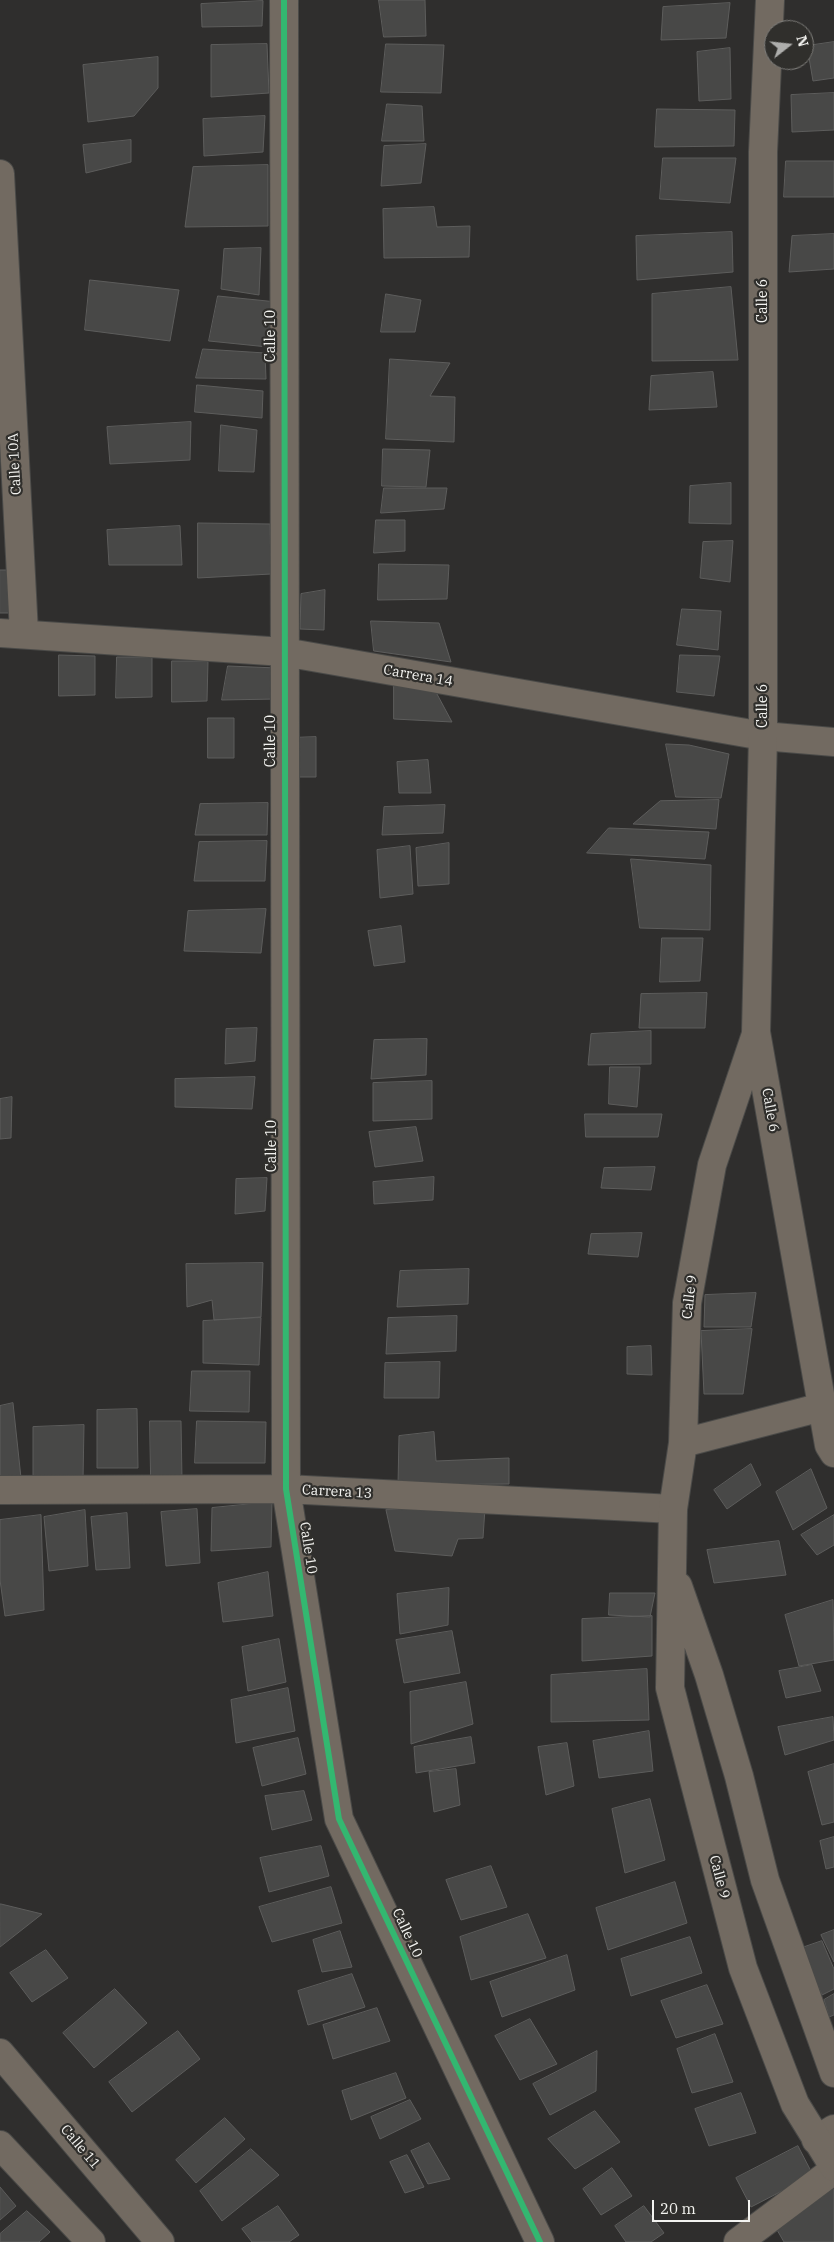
<!DOCTYPE html>
<html>
<head>
<meta charset="utf-8">
<style>
	body { margin:0 }
	#map { position:relative; width:834px; height:2242px; overflow:hidden; background:#2f2e2d; font-family:"IBM Plex Serif",serif }
	canvas { display:block }
	.north { position:absolute; left:764px; top:20px; width:50px; height:50px; box-sizing:border-box; background:#302f2c; border:1px solid #7e7d7a; border-radius:50%; rotate:74deg; font-size:14px; font-weight:700; line-height:20px; text-align:center; color:#f3f3f0 }
	.north::after { content:''; display:block; margin:auto; width:18px; height:22px; background:#aeaeac; clip-path:polygon(50% 0,100% 100%,50% 72%,0 100%) }
	.scale { position:absolute; left:652px; top:2200px; width:98px; height:22px; box-sizing:border-box; border:2px solid #f3f3f0; border-top:0; padding-left:6px; font-size:15px; line-height:18px; white-space:nowrap; color:#f3f3f0; -webkit-text-stroke:4px #302f2c; paint-order:stroke }
</style>
</head>
<body>
<div id="map">
<canvas width="834" height="2242"></canvas>
<div class="north">N</div>
<div class="scale">20 m</div>
</div>
<script>
const ctx = document.querySelector('canvas').getContext('2d');
ctx.lineJoin = 'round';
function paint(path, color) { ctx.fillStyle = color; ctx.fill(path, 'evenodd'); }
function stroke(path, color, width, dash) { ctx.strokeStyle = color; ctx.lineWidth = width; ctx.lineCap = dash ? 'butt' : 'round'; ctx.setLineDash(dash || []); ctx.stroke(path); }
function label(font, color, halo, rows, align = 'center') {
  ctx.font = font + ' "IBM Plex Serif",serif'; ctx.lineWidth = 4.5; ctx.setLineDash([]); ctx.textBaseline = 'middle'; ctx.strokeStyle = halo; ctx.fillStyle = color; for (const [text, x, y, turn = 0] of rows) {
    ctx.save(); ctx.translate(x, y); ctx.rotate((+turn || 0) * Math.PI / 180); ctx.textAlign = isNaN(turn) ? turn : align; if (halo) ctx.strokeText(text, 0, 0); ctx.fillText(text, 0, 0); ctx.restore();
  }
}
const building = new Path2D(`
	M379,0h46l1,36 -42,1z
	M263,1l-1,25 -60,1 -1,-23z
	M730,3l-4,35 -65,2 2,-33z
	M834,42v36l-21,3 -6,-35z
	M267,44l2,49 -58,4v-52z
	M386,44l58,1 -3,48 -60,-1z
	M730,48l1,51 -32,2 -2,-49z
	M158,57v31l-24,28 -46,6 -5,-57z
	M834,93v37l-42,2 -1,-37z
	M387,104l35,2 2,35h-42z
	M657,109l78,1 -1,36 -79,1z
	M265,116l-2,36 -59,4 -1,-37z
	M131,140v22l-45,11 -3,-28z
	M426,144l-5,39 -40,3 3,-40z
	M663,158h73l-6,45 -70,-4z
	M786,161h48v36h-50z
	M268,165v61l-83,1 8,-60z
	M434,207l3,20 33,-1 -1,31 -85,1 -1,-49z
	M732,232l1,40 -96,8 -1,-44z
	M834,234v35l-45,3 3,-36z
	M261,248l-2,47 -38,-6 3,-40z
	M90,280l89,10 -9,51 -85,-11z
	M731,287l7,73 -86,1v-67z
	M386,294l35,6 -6,32h-34z
	M218,296l59,6 -9,45 -59,-6z
	M203,349l62,4 1,26 -70,-1z
	M390,359l60,4 -20,33 25,1 -1,45 -68,-3z
	M713,372l4,35 -68,3 2,-34z
	M197,385l66,6 -1,27 -67,-6z
	M191,422l-1,38 -80,4 -3,-37z
	M221,425l36,5 -3,42 -35,-1z
	M383,449l47,1 -4,37 -44,-1z
	M731,483v41l-42,-1 1,-37z
	M384,488h63l-3,21 -63,4z
	M376,520h29v31l-31,2z
	M198,523l72,1 1,50 -73,4z
	M180,526l2,39h-73l-2,-35z
	M733,541l-3,41 -30,-4 3,-36z
	M379,564l70,1 -2,34 -69,1z
	M0,570h11l-2,43h-9z
	M325,590l-1,40 -24,-1 1,-35z
	M682,609l39,2 -3,39 -41,-5z
	M371,621l68,2 12,39 -77,-11z
	M59,655l36,1v39l-36,1z
	M680,655l40,1 -6,40 -37,-4z
	M117,657h35v40l-36,1z
	M172,661h36l-1,40 -35,1z
	M228,666l49,2v31l-55,1z
	M394,680l36,1 22,41 -58,-3z
	M208,718h26v40h-26z
	M316,737v40h-25v-39z
	M666,744l23,1 40,9 -8,44 -45,-1z
	M428,760l3,33h-32l-2,-31z
	M719,800l-3,29 -83,-5 27,-23z
	M268,803l-1,32h-72l5,-31z
	M445,805l-2,28 -61,2 2,-28z
	M609,828l100,4 -4,27 -118,-6z
	M267,841l-2,40h-71l5,-39z
	M449,843v41l-31,2 -2,-38z
	M410,846l3,48 -33,4 -3,-48z
	M631,859l80,6 -1,65 -70,-2z
	M266,909l-5,44 -77,-2 4,-40z
	M401,926l4,36 -31,4 -6,-35z
	M662,938h41l-3,43 -40,1z
	M707,993l-2,35h-66l2,-34z
	M257,1028l-2,33 -30,3 1,-35z
	M651,1031v33l-63,1 3,-31z
	M427,1039l-1,36 -55,4 3,-39z
	M610,1067h30l-3,40 -28,-3z
	M255,1077l-3,32 -77,-2v-28z
	M432,1081v38l-59,2v-38z
	M12,1097l-1,41 -11,1v-40z
	M585,1114h77l-4,23h-72z
	M416,1127l7,34 -48,6 -6,-35z
	M655,1167l-4,23 -50,-2 3,-20z
	M434,1177l-1,23 -59,4 -1,-22z
	M267,1178l-2,33 -30,3 1,-35z
	M642,1233l-4,24 -50,-3 3,-20z
	M263,1263l-2,54 -47,3 -2,-20 -25,7 -1,-43z
	M469,1269l-1,35 -71,3 3,-36z
	M756,1293l-5,34h-47l1,-32z
	M457,1316l-1,35 -70,3 2,-36z
	M261,1318l-2,47 -56,-2v-42z
	M752,1329l-9,65h-39l-3,-63z
	M651,1346l1,29 -25,-1v-27z
	M440,1362l-1,36h-55l1,-35z
	M192,1371h58l-1,41 -59,-1z
	M13,1403l8,75 -21,-2v-70z
	M137,1409l1,59h-41v-58z
	M150,1421h31l1,59 -31,-3z
	M197,1421l69,1 -1,41h-70z
	M84,1425l-1,55 -50,-1v-52z
	M434,1432l2,29 73,-3v26l-111,1 1,-49z
	M751,1464l10,21 -34,24 -13,-19z
	M811,1469l16,39 -34,22 -17,-38z
	M272,1502l-1,45 -60,4 1,-43z
	M485,1508l-2,30 -25,1 -6,17 -57,-5 -9,-41z
	M197,1509l3,54 -34,3 -5,-54z
	M85,1510l3,56 -39,5 -5,-54z
	M127,1513l3,55 -34,2 -5,-53z
	M41,1515l3,95 -39,6 -5,-36v-60z
	M834,1515v30l-17,10 -16,-20z
	M779,1541l7,34 -72,8 -7,-33z
	M268,1572l5,44 -50,6 -5,-39z
	M449,1588l-1,37 -48,9 -3,-40z
	M610,1593h45l-5,24 -41,-2z
	M833,1600l1,60 -35,6 -14,-51z
	M652,1616v40l-70,5v-42z
	M452,1631l8,42 -56,10 -8,-43z
	M279,1639l7,43 -38,9 -6,-44z
	M812,1665l9,26 -35,7 -7,-27z
	M647,1669l2,51 -98,2v-47z
	M466,1682l7,42 -62,20 -1,-52z
	M288,1688l7,43 -59,12 -5,-43z
	M833,1717l1,23 -49,15 -7,-28z
	M649,1731l4,40 -54,7 -6,-37z
	M471,1737l4,26 -59,10 -2,-26z
	M298,1738l8,36 -44,12 -9,-38z
	M567,1743l7,43 -28,9 -8,-48z
	M834,1764v58l-12,3 -14,-53z
	M456,1769l4,36 -26,7 -5,-40z
	M304,1791l8,29 -40,10 -7,-34z
	M650,1799l15,61 -40,13 -13,-64z
	M834,1837v30l-8,2 -6,-28z
	M321,1846l8,30 -60,16 -9,-34z
	M491,1866l16,41 -46,13 -15,-40z
	M675,1882l12,41 -79,27 -12,-42z
	M331,1887l11,36 -70,19 -13,-35z
	M0,1904h1l41,10 -42,33z
	M528,1914l18,44 -75,22 -11,-43z
	M834,1930v32l-13,-27z
	M340,1931l12,36 -30,5 -9,-32z
	M690,1937l12,36 -71,23 -10,-37z
	M822,1941l12,28v20l-12,6 -23,-46z
	M46,1950l22,28 -36,24 -22,-29z
	M567,1955l8,35 -73,27 -12,-35z
	M352,1974l13,33 -57,18 -10,-34z
	M707,1985l16,39 -47,14 -15,-37z
	M115,1989l32,34 -53,45 -31,-35z
	M834,1994v21l-5,2 -5,-17z
	M377,2008l13,33 -57,18 -10,-34z
	M530,2019l27,45 -37,16 -25,-44z
	M178,2031l22,28 -68,53 -23,-30z
	M715,2034l18,48 -41,11 -15,-44z
	M597,2051l-1,40 -46,24 -17,-31z
	M396,2073l10,25 -55,22 -9,-29z
	M741,2093l15,40 -47,13 -14,-37z
	M410,2100l11,19 -41,20 -9,-22z
	M595,2111l25,31 -45,27 -27,-30z
	M225,2118l20,21 -49,44 -20,-23z
	M429,2143l21,36 -22,5 -17,-33z
	M798,2146l15,29 -62,32 -15,-29z
	M251,2149l28,26 -57,46 -22,-30z
	M407,2155l17,32 -19,6 -15,-31z
	M612,2168l20,28 -31,19 -18,-26z
	M834,2184v58h-50l-11,-19z
	M0,2187l16,19 -16,14z
	M278,2206l21,29 -10,7h-37l-10,-13z
	M644,2206l20,27 -13,9h-25l-11,-16z
	M27,2211l23,21 -11,10h-39v-8z`);
paint(building, '#484847');
stroke(building, '#5d5d5c', 1);
const minor = new Path2D(`
	M284,0l2,1489 53,330 201,423
	M0,174l24,459
	M0,633l284,19 479,84 71,6
	M0,1490l286,-1 387,20
	M0,2053l160,189
	M816,2140l18,-11
	M0,2145l91,97
	M738,2242l96,-72`);
const tertiary = new Path2D(`
	M770,0l-7,152v584l-7,296 73,413 5,8
	M755,1037l-43,128 -25,138 -4,140 -10,66 -3,179 73,280 52,136 39,63
	M683,1443l139,-36
	M678,1586l31,89 30,101 26,104 69,193`);
stroke(minor, '#4a4a48', 30);
stroke(tertiary, '#4a4a48', 30);
stroke(minor, '#726a61', 28);
stroke(tertiary, '#726a61', 28);
stroke(new Path2D(`
	M284,0l2,1489 53,330 201,423`), '#33b770', 6);
label('14px', '#f3f3f0', '#302f2c', [
	["Calle 6",763,301,-90],
	["Calle 10",271,336,-90],
	["Calle 10A",15,464,-93],
	["Carrera 14",418,676,10],
	["Calle 6",763,706,-90],
	["Calle 10",271,741,-90],
	["Calle 6",770,1110,80],
	["Calle 10",272,1146,-90],
	["Calle 9",690,1297,-83],
	["Carrera 13",337,1492,3],
	["Calle 10",308,1548,81],
	["Calle 9",719,1877,75],
	["Calle 10",407,1933,65],
	["Calle 11",80,2147,50]
]);
</script>
</body>
</html>
